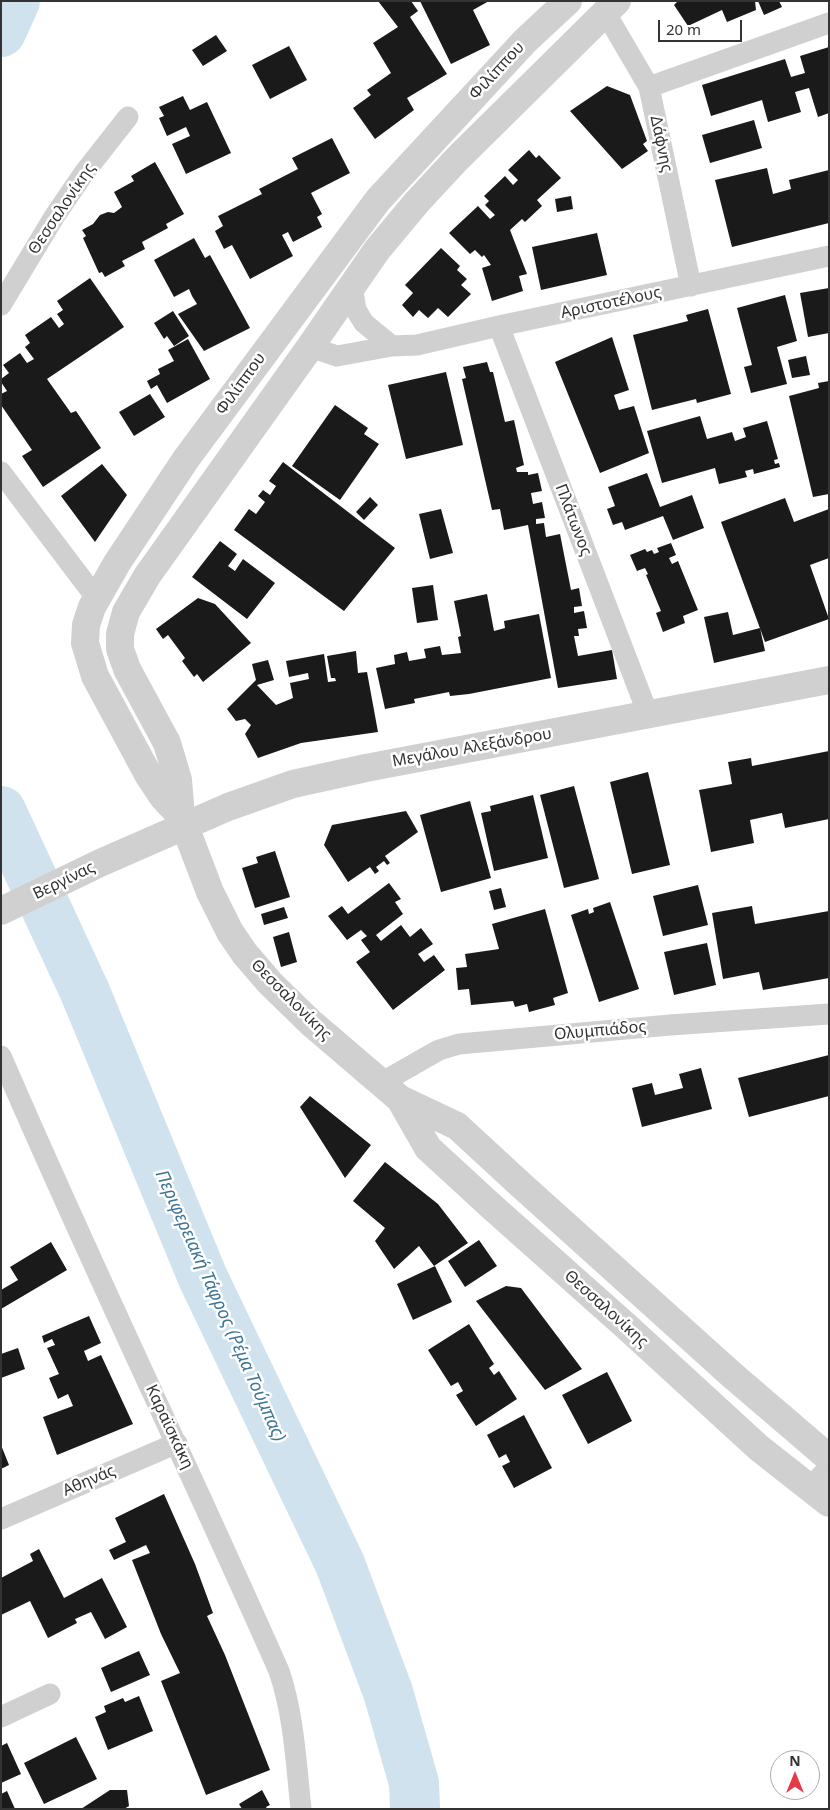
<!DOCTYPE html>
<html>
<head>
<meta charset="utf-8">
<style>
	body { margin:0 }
	#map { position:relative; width:830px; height:1810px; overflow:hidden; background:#fff; font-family:"Noto Sans",sans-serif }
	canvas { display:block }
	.frame { position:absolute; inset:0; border:2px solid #333; pointer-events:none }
	.north { position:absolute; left:770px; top:1750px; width:50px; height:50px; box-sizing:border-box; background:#fff; border:1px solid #adadad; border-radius:50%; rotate:0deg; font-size:14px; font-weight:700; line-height:20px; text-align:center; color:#333 }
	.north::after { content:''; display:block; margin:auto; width:18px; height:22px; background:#e63946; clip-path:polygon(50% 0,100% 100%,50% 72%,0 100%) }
	.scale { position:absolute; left:658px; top:20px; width:84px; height:22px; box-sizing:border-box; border:2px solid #333; border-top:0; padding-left:6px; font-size:15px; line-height:18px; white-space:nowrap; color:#333; -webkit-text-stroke:4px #fff; paint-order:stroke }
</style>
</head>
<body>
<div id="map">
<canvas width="830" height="1810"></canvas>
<div class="frame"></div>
<div class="north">N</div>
<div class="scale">20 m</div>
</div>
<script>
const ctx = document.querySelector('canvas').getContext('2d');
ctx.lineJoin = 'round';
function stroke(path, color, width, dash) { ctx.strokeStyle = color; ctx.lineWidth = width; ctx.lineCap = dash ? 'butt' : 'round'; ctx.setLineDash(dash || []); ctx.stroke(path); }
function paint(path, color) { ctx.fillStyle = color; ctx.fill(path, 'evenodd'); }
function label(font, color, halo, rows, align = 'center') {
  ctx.font = font + ' "Noto Sans",sans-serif'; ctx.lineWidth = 5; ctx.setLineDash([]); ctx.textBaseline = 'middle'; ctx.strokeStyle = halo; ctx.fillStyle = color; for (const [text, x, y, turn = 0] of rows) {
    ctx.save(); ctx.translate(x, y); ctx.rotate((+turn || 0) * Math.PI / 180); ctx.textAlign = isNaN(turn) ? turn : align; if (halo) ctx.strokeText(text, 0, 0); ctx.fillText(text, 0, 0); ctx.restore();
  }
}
stroke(new Path2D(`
	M1,32l14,-31
	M1,811l84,181 118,286 137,286 48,128 26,91 1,26`), '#cfe2ee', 50);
paint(new Path2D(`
	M378,1h33l7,10 -8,6 37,57 -40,24 7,12 -39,29 -22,-31 18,-13 -4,-5 24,-17 -18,-30 25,-16z
	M420,1h69l-16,9 17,35 -39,19z
	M678,1h77l1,9 -29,12 -5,-12 -34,16 -14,-21z
	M758,1h21l3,6 -18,8z
	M216,35l11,16 -24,15 -11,-16z
	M289,46l18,34 -37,19 -18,-34z
	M829,47v66l-11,4 -9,-29 -14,4 6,20 -33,10 -6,-22 -51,16 -9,-31 83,-26 6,18 14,-4 -5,-17z
	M607,86l23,9 17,46 -4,3 5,7 -26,18 -52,-58z
	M183,96l7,14 17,-8 24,51 -45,21 -14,-30 18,-8 -4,-9 -19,9 -8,-18 5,-2 -5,-9z
	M754,120l8,28 -52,15 -8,-28z
	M332,138l18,35 -39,20 11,21 -5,3 5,10 -29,15 -5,-10 -6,3 11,21 -43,23 -18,-34 -8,4 -9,-18 8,-5 -5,-10 44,-22 -3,-5 39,-20 -6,-11z
	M529,150l7,8 3,-3 22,23 -24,22 5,6 -17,16 -3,-3 -12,11 17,44 -8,2 4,15 -31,10 -10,-33 9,-3 -7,-10 -2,2 -7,-7 -5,4 -21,-21 29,-27 12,13 5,-4 -10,-10 4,-4 -5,-5 21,-20 8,9 5,-5 -10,-10z
	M155,162l29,52 -18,10 2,4 -26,14 3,7 -23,12 3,5 -20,11 -3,-5 -3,1 -16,-35 3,-2 -4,-6 11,-6 7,-9 8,-3 6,1 8,-6 -8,-15 20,-11 -3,-5z
	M767,168l6,26 18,-5 -2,-9 40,-10v53l-97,24 -17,-67z
	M571,196l2,13 -16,3 -2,-13z
	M597,233l10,42 -66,15 -9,-43z
	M194,238l11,20 5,-3 40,73 -46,23 -26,-37 19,-10 -5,-8 -3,-7 -15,8 -20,-37z
	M441,248l19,18 -3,4 10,9 -6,6 10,9 -23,23 -10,-9 -10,10 -9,-8 -6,7 -11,-12 11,-12 -8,-8z
	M90,278l34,49 -77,52 24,34 5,-2 25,37 -58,39 -21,-31 10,-6 -31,-45v-11l6,-3 -6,-9v-3l8,-6 -6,-8 17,-12 7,10 7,-4 -9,-12 5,-4 -5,-8 26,-18 8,11 5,-4 -7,-10 6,-4 -6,-9z
	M829,288v45l-21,4 -8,-44z
	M785,295l12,46 -20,6 10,37 -36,9 -7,-26 8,-2 -15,-57z
	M708,309l23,85 -34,9 -1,-4 -44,11 -19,-75 55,-14 -2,-6z
	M173,311l16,25 -15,10 -7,-10 -3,3 -10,-16z
	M612,337l17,53 -15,5 5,15 15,-4 15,47 -49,20 -45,-111z
	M188,339l22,40 -43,24 -10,-18 -6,4 -4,-8 13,-7 -2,-5 16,-8 -6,-11z
	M806,356l4,19 -18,3 -4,-18z
	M487,362l3,10h3l12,50 9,-2 10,45 -8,3 1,4h11v3l10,-2 4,18 -11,2 2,11 9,-2 3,16 -9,1v5l8,-1 2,14 14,-3 11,56 8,-2 3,18 -8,1v6l10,-2 3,17 -9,1 1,7h-5l4,20 34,-6 5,29 -59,9 -30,-163 -24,5 -4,-21 -8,1 -30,-131 4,-1 -3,-11z
	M446,372l17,73 -57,14 -18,-74z
	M829,381v113l-16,3 -24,-101 30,-8 -1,-5z
	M150,394l15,23 -31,19 -15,-24z
	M335,405l33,23 -4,6 15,10 -39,56 -48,-34z
	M700,416l7,23 25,-7 3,9 11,-4 -3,-9 24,-7 11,38 -4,1 1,4 4,-1 1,4 -26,7 -1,-5 -8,2 2,6 -28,7 -4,-16 -53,15 -15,-52z
	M283,462l112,86 -51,63 -110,-81 15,-21 7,5 9,-12 -7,-6 5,-6 7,5 6,-9 -7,-5z
	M102,464l25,31 -32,47 -34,-46z
	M647,473l13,34 32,-12 12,33 -31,12 -10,-24 -38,14 -3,-8 -9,3 -6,-16 8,-3 -7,-19z
	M370,497l8,8 -14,15 -8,-8z
	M785,498l9,24 35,-13v49l-19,7 19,54 -64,23 -44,-120z
	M441,509l12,44 -23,6 -11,-45z
	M220,541l17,13 -9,12 7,5 8,-12 32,24 -28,36 -55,-42z
	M671,543l5,12 -7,3 3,6 6,-3 20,49 -15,6 2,7 -22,9 -7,-19 5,-2 -15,-36 2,-1 -3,-6 -8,3 -7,-16 15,-6 2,3 5,-2 2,4 5,-2 -2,-4z
	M433,585l5,35 -21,3 -5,-35z
	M487,594l7,37 11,-3 -1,-7 35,-7 12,64 -82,16 -19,2 -1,-4 -35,7 1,4 -30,6 -9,-41 19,-4 -1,-9 13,-3 2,9 17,-3 -2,-9 16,-3 2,9 19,-2 -3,-16 3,-1 -7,-35z
	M198,598l17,6 36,39 -48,39 -6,-8 -3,3 -12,-16 3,-3 -17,-23 -5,4 -7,-10z
	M728,612l5,23 27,-7 5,23 -51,12 -10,-46z
	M356,651l2,22 9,-1 11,60 -77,11 -43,15 -13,-24 6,-9 -6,-6 -9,2 -9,-12 29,-29 -4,-16 16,-4 6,20 -17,5 19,20 17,-7 -3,-15 19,-4 -1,-6 -19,4 -3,-16 38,-7 4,28 8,-1 -1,-3h-4l-4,-22z
	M829,751v68l-44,9 -3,-15 -32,7 4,23 -43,9 -12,-62 33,-6 -4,-22 23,-4 1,8z
	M648,772l22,93 -38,9 -22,-92z
	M574,786l25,93 -35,9 -24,-93z
	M533,795l15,63 -54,13 -13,-58 10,-2 -1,-5z
	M470,801l21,77 -50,14 -21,-77z
	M406,811l12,21 -33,24 5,7 -3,2 -3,-4 -8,6 3,4 -4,3 -5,-7 -22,15 -24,-37 8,-20z
	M275,851l15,46 -35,11 -13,-40 16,-5 -2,-6z
	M389,883l12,16 -6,3 8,12 -27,21 5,6 20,-16 9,12 11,-9 12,16 -15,10 6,8 10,-7 11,15 -52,40 -37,-48 14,-10 -9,-12 6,-4 -6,-6 -14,10 -19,-24 14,-10 6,8z
	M698,885l10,40 -45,11 -10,-40z
	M501,888l5,19 -12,3 -5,-19z
	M610,902l29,87 -40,13 -28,-87 17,-6 1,5 5,-2 -1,-4z
	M752,906l3,18 74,-13v67l-66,12 -4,-18 -36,7 -11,-66z
	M284,907l4,11 -24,7 -3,-11z
	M545,909l23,84 -15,5 2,7 -26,7 -2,-8 -12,3 -2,-6 -42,4 -2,-16 -11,1 -2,-22 11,-1 -2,-13 34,-5 -7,-25z
	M289,932l8,30 -16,5 -8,-30z
	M707,943l9,42 -42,10 -10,-43z
	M829,1055v41l-80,21 -11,-39z
	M701,1068l11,41 -70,18 -10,-39 20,-5 3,12 28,-7 -4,-14z
	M310,1096l61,49 -26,33 -45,-71z
	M385,1162l53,42 30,39 -34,23 -15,-20 -25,23 -19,-28 10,-13 -32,-27z
	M479,1240l18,26 -32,21 -17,-26z
	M51,1242l16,28 -66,39v-19l17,-10 -8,-13z
	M435,1266l17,36 -39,18 -16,-36z
	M506,1286l15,2 61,81 -37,21 -69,-89z
	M89,1316l12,27 -17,8 4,10 13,-6 32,69 -76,31 -14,-38 30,-11 -5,-12 -10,5 -9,-21 10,-4 -12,-26 8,-3 -3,-6 -8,4 -2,-7z
	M469,1324l25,40 -5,4 5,7 5,-4 18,28 -41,27 -20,-31 7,-4 -5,-9 -7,4 -23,-36z
	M18,1348l7,21 -24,9v-24z
	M607,1372l25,49 -44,23 -26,-49z
	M524,1415l28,53 -38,20 -12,-22 8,-4 -4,-8 -7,4 -12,-23z
	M1,1445l8,20 -8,4z
	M164,1494l31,70 18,49 -6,3 18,39 45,115 -64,25 -45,-114 19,-8 -19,-39 -29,-74 18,-7 -4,-8 -32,15 -5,-10 17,-8 -11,-24z
	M39,1549l25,49 38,-20 25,49 -22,12 -14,-27 -16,7 2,4 -29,15 -18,-37 -29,14v-37l32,-17 -3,-7z
	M139,1651l11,24 -39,17 -10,-24z
	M139,1696l14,35 -45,19 -13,-33 11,-5 -2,-6 19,-8 2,4z
	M76,1737l21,42 -53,25 -20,-41z
	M7,1743l14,31 -20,9v-37z
	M110,1790h17l2,16 -5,3h-43z
	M262,1790l8,15 -4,2 1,2h-25l-3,-5z
	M7,1791l8,18h-14v-15z`), '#1a1a1a');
stroke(new Path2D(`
	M605,12l44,75 42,199
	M649,87l180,-64
	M352,286l4,24 8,13 28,23
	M1,305l53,-88 30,-44 44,-56
	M499,326l149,388
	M310,347l27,9 55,-10 25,-1 82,-19 330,-70
	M1,472l96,127
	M1,1056c89,207 187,409 278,615 15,44 17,92 22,138
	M381,1083l58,-33 20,-6 211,-19 159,-11
	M810,1488l19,-21
	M1,1519l176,-76
	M1,1717l49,-23`), '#d0d0d0', 21);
stroke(new Path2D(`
	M617,1l-160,158 -40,43 -40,48 -67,97 -163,229 -21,36 -6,22v15l7,20 40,74 11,37 3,36 29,76 20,40 15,22 25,29 40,39 90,77 57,27 64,59 211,190 97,83
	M181,816l-18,-19 -14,-21 -54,-100 -10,-33 1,-18 6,-18 25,-44 69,-104 192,-259 147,-159 43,-40
	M1,911l99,-48 128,-56 65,-23 73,-16 463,-88
	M400,1099l28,49 63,58 136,121 132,121 70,55`), '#d0d0d0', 28);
label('16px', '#333', '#fff', [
	["Φιλίππου",497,71,-47],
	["Δάφνης",661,144,78],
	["Θεσσαλονίκης",62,209,-56],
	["Αριστοτέλους",611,303,-12],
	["Φιλίππου",241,384,-54],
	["Πλάτωνος",573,520,69],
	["Μεγάλου Αλεξάνδρου",472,748,-10],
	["Βεργίνας",64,881,-26],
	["Θεσσαλονίκης",291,1000,45],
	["Ολυμπιάδος",600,1031,-5],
	["Θεσσαλονίκης",606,1309,42],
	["Καραϊσκάκη",169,1427,65],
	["Αθηνάς",89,1481,-23]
]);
label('italic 18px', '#3f7597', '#fff', [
	["Περιφερειακή Τάφρος (Ρέμα Τούμπας)",220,1306,66]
]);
</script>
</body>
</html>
